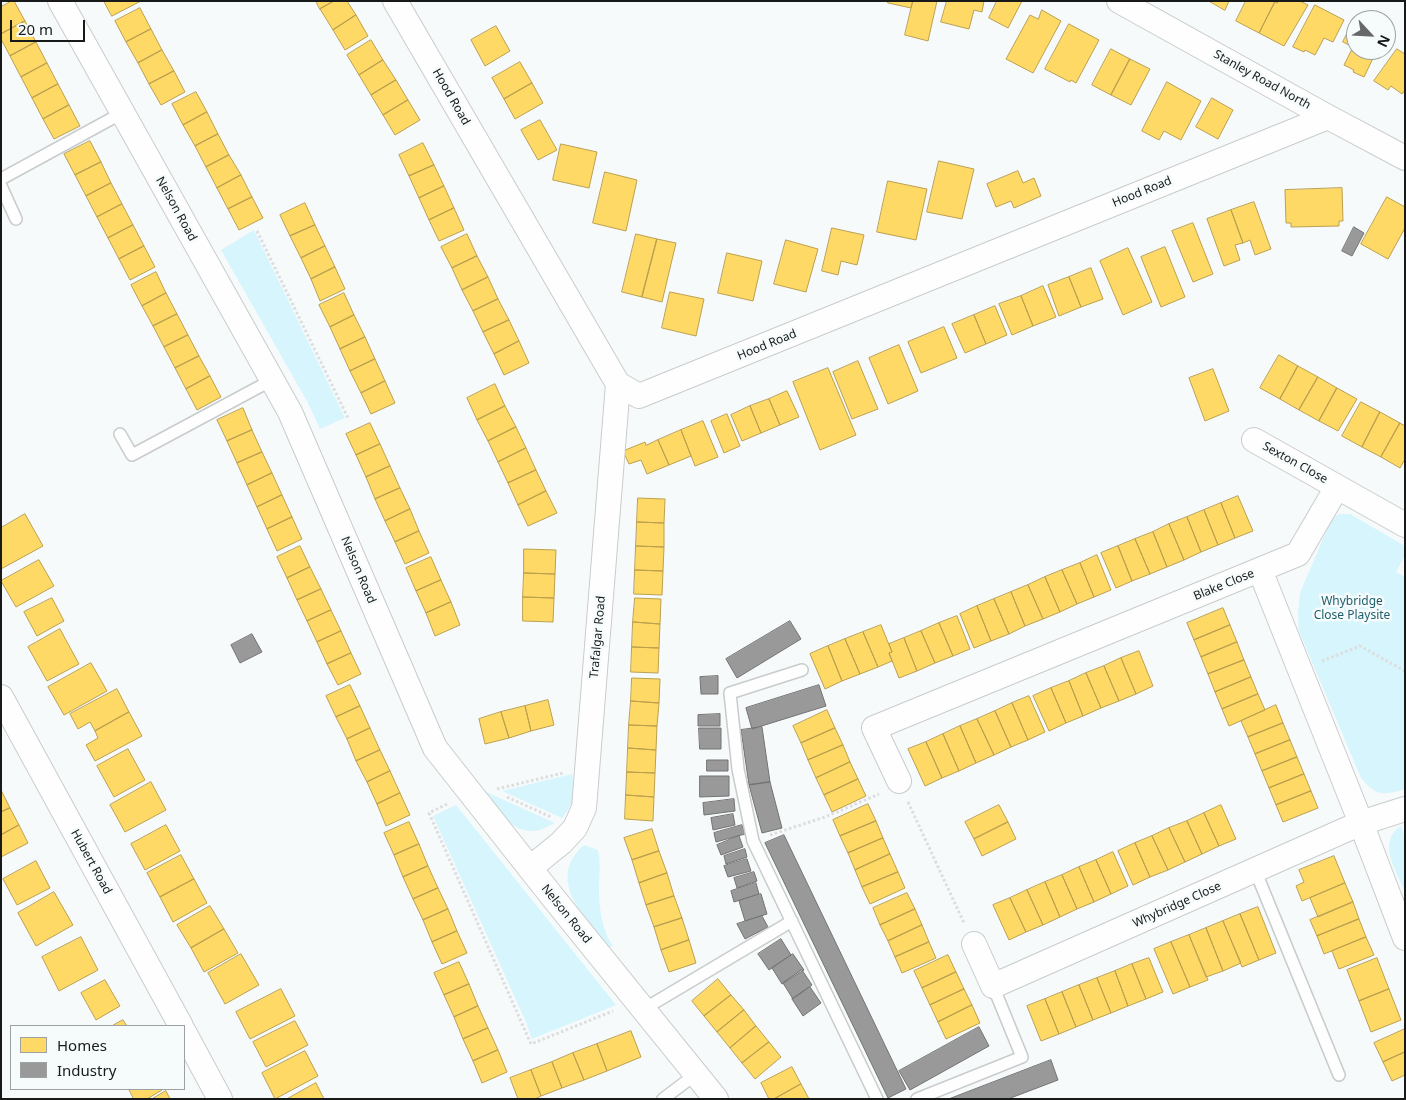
<!DOCTYPE html>
<html>
<head>
<meta charset="utf-8">
<style>
	body { margin:0 }
	#map { position:relative; width:1406px; height:1100px; overflow:hidden; background:#f7fafb; font-family:"Noto Sans",sans-serif }
	canvas { display:block }
	.frame { position:absolute; inset:0; border:2px solid #181a1a; pointer-events:none }
	.legend { position:absolute; left:10px; top:1025px; width:175px; height:65px; box-sizing:border-box; background:#f6fbfc; border:1px solid #9da1a2; margin:0; padding:6px 9px; list-style:none; font-size:15px; color:#181a1a }
	.legend li { display:flex; align-items:center; gap:10px; height:25px }
	.legend b { width:25px; border:1px solid #9da1a2 }
	.north { position:absolute; left:1346px; top:10px; width:50px; height:50px; box-sizing:border-box; background:#f6fbfc; border:1px solid #9da1a2; border-radius:50%; rotate:115deg; font-size:14px; font-weight:700; line-height:20px; text-align:center; color:#181a1a }
	.north::after { content:''; display:block; margin:auto; width:18px; height:22px; background:#666869; clip-path:polygon(50% 0,100% 100%,50% 72%,0 100%) }
	.scale { position:absolute; left:10px; top:20px; width:75px; height:22px; box-sizing:border-box; border:2px solid #181a1a; border-top:0; padding-left:6px; font-size:15px; line-height:18px; white-space:nowrap; color:#181a1a; -webkit-text-stroke:4px #f6fbfc; paint-order:stroke }
</style>
</head>
<body>
<div id="map">
<canvas width="1406" height="1100"></canvas>
<div class="frame"></div>
<ul class="legend">
<li><b style="height:14px;background:#ffd966"></b>Homes</li>
<li><b style="height:14px;background:#999"></b>Industry</li>
</ul>
<div class="north">N</div>
<div class="scale">20 m</div>
</div>
<script>
const ctx = document.querySelector('canvas').getContext('2d');
ctx.lineJoin = 'round';
function paint(path, color) { ctx.fillStyle = color; ctx.fill(path, 'evenodd'); }
function stroke(path, color, width, dash) { ctx.strokeStyle = color; ctx.lineWidth = width; ctx.lineCap = dash ? 'butt' : 'round'; ctx.setLineDash(dash || []); ctx.stroke(path); }
function label(font, color, halo, rows, align = 'center') {
  ctx.font = font + ' "Noto Sans",sans-serif'; ctx.lineWidth = 5; ctx.setLineDash([]); ctx.textBaseline = 'middle'; ctx.strokeStyle = halo; ctx.fillStyle = color; for (const [text, x, y, turn = 0] of rows) {
    ctx.save(); ctx.translate(x, y); ctx.rotate((+turn || 0) * Math.PI / 180); ctx.textAlign = isNaN(turn) ? turn : align; if (halo) ctx.strokeText(text, 0, 0); ctx.fillText(text, 0, 0); ctx.restore();
  }
}
paint(new Path2D(`
	M254,230l91,188 -25,11 -12,-26 -87,-153z
	M1339,514h11l55,32v9l-9,17 9,5v212c-22,7 -29,7 -44,-11l-62,-147 -1,-18 2,-20 31,-73z
	M572,774c4,20 3,28 -10,44l-60,-27z
	M482,790l73,33c-5,2 -10,5 -15,7 -28,7 -43,-22 -58,-40z
	M456,805l160,200 -84,34 -7,-19 -92,-204z
	M1401,826l4,12v54c-8,-19 -29,-51 -4,-66z
	M584,845l14,5c3,13 1,26 1,39 0,19 3,42 14,57l-7,2c-21,-30 -61,-70 -22,-103z`), '#d7f5fc');
const homes = new Path2D(`
	M12,1h2l11,20 -24,13v-27z
	M104,1h37l-29,15z
	M316,1h18l-14,8z
	M334,1h13l9,14 -23,15 -13,-21z
	M888,1h25l-2,7 -23,-5z
	M913,1h24l-9,40 -23,-6z
	M947,1h37l-2,11 -8,-2 -5,19 -28,-7z
	M997,1h25l-14,27 -19,-10z
	M1209,1h20l-4,9z
	M1246,1h29l-16,32 -23,-12z
	M1278,1h22l8,4 -24,41 -25,-13 16,-31 2,1z
	M1315,5l29,15 -11,22 -9,-4 -9,17 -10,-5 -1,2 -11,-5z
	M140,8l11,21 -25,13 -11,-21z
	M1042,10l19,11 -28,52 -27,-14 24,-44 8,4z
	M356,15l12,21 -23,14 -12,-20z
	M1354,20l2,1v29h21l-13,27 -11,-5 1,-2 -10,-5 9,-18 -10,-5z
	M25,21l11,21 -26,14 -9,-17v-5z
	M1069,24l30,16 -23,43 -5,-3 -1,2 -25,-13z
	M496,26l14,25 -25,15 -14,-26z
	M151,29l11,21 -24,13 -12,-21z
	M371,40l12,20 -24,15 -12,-20z
	M36,42l11,21 -26,14 -11,-21z
	M1111,49l19,10 -19,36 -19,-10z
	M1397,49l8,5v36l-3,4 -11,-8 -3,4 -14,-9z
	M162,50l12,21 -25,13 -11,-21z
	M1130,59l20,10 -19,36 -20,-10z
	M383,60l13,20 -25,15 -12,-20z
	M520,62l12,21 -28,16 -12,-21z
	M47,63l11,21 -26,14 -11,-21z
	M174,71l11,21 -24,13 -12,-21z
	M396,80l12,20 -25,15 -12,-20z
	M1167,82l34,19 -20,39 -17,-9 -5,9 -17,-9z
	M532,83l11,20 -28,16 -11,-20z
	M58,84l11,21 -26,14 -11,-21z
	M196,92l11,20 -24,13 -11,-21z
	M1212,98l21,12 -15,29 -22,-12z
	M408,100l12,20 -25,15 -12,-20z
	M69,105l11,21 -26,13 -11,-20z
	M207,112l11,22 -23,12 -12,-21z
	M540,120l17,30 -19,10 -17,-30z
	M218,134l11,21 -23,12 -11,-21z
	M90,141l11,21 -26,13 -11,-21z
	M423,143l11,22 -25,11 -10,-21z
	M561,144l36,8 -8,36 -36,-8z
	M229,155l12,20 -24,13 -11,-21z
	M939,161l35,8 -12,50 -35,-7z
	M101,162l10,21 -25,13 -11,-21z
	M434,165l10,21 -25,12 -10,-22z
	M1018,171l5,12 11,-5 7,18 -27,12 -3,-7 -15,6 -9,-23z
	M605,172l32,8 -11,51 -33,-8z
	M241,175l11,22 -24,12 -11,-21z
	M888,181l39,8 -11,51 -39,-8z
	M111,183l11,21 -25,13 -11,-21z
	M444,186l10,22 -25,12 -10,-22z
	M1342,188l1,33h-4v5l-48,1v-4h-5l-1,-33z
	M252,197l11,21 -24,12 -11,-21z
	M1387,197l18,10v21l-17,31 -27,-15z
	M1254,202l17,47 -16,6 -5,-15 -7,3 -12,-33z
	M305,203l10,22 -25,11 -10,-21z
	M122,204l11,21 -25,13 -11,-21z
	M454,208l10,22 -25,11 -10,-21z
	M1231,210l12,33 -8,2 5,15 -16,6 -17,-47z
	M1193,223l20,51 -20,8 -21,-51z
	M133,225l11,21 -25,13 -11,-21z
	M315,225l10,21 -24,12 -11,-22z
	M832,228l32,7 -7,30 -16,-4 -3,14 -16,-4z
	M467,234l10,22 -25,12 -11,-21z
	M636,234l21,5 -15,58 -20,-5z
	M657,239l19,4 -14,59 -20,-5z
	M786,240l32,9 -12,43 -32,-8z
	M144,246l11,21 -25,13 -11,-21z
	M325,246l10,21 -24,12 -10,-21z
	M1165,247l20,50 -24,10 -20,-50z
	M1128,248l24,54 -29,13 -23,-54z
	M727,253l35,8 -9,40 -35,-8z
	M477,256l11,21 -26,13 -10,-22z
	M335,267l10,22 -25,12 -9,-22z
	M1091,268l12,31 -22,8 -12,-30z
	M156,272l10,21 -24,13 -11,-21z
	M488,277l10,22 -25,12 -11,-21z
	M1069,277l12,30 -22,9 -11,-31z
	M1043,286l13,31 -23,9 -12,-30z
	M670,292l34,7 -8,37 -34,-8z
	M166,293l11,21 -24,12 -11,-20z
	M344,293l10,22 -24,12 -11,-22z
	M1021,296l12,30 -21,9 -13,-31z
	M498,299l11,21 -26,12 -10,-21z
	M995,306l12,29 -21,9 -12,-29z
	M177,314l11,21 -24,12 -11,-21z
	M354,315l11,22 -25,12 -10,-22z
	M974,315l12,29 -21,9 -13,-29z
	M509,320l10,21 -25,13 -11,-22z
	M944,327l13,31 -36,15 -13,-31z
	M188,335l11,21 -24,12 -11,-21z
	M365,337l10,22 -25,12 -10,-22z
	M519,341l10,22 -25,12 -10,-21z
	M899,345l19,46 -30,13 -19,-46z
	M1279,355l19,11 -18,33 -20,-11z
	M199,356l11,20 -24,13 -11,-21z
	M375,359l10,22 -24,12 -11,-22z
	M858,361l20,48 -26,10 -19,-47z
	M1298,366l20,11 -19,33 -19,-11z
	M828,368l28,67 -36,15 -27,-68z
	M1213,369l16,42 -24,10 -16,-43z
	M210,376l11,21 -24,13 -11,-21z
	M1318,377l19,11 -18,33 -20,-11z
	M385,381l10,22 -24,11 -10,-21z
	M495,384l10,22 -28,14 -10,-22z
	M1337,388l20,11 -19,32 -19,-10z
	M787,391l12,26 -19,8 -11,-26z
	M769,399l11,26 -19,8 -11,-27z
	M1361,402l19,10 -18,35 -20,-11z
	M505,406l11,21 -28,14 -11,-21z
	M750,406l11,27 -19,8 -11,-26z
	M243,408l9,22 -25,11 -10,-21z
	M1380,412l20,11 -19,34 -19,-10z
	M727,414l13,32 -16,7 -13,-32z
	M703,421l15,36 -23,9 -14,-36z
	M370,423l10,21 -24,11 -10,-21z
	M1400,423l5,3v33l-5,9 -19,-11z
	M516,427l10,21 -28,14 -10,-21z
	M252,430l10,22 -25,11 -10,-22z
	M681,430l10,26 -22,9 -11,-25z
	M658,440l11,25 -22,9 -6,-14 -12,4 -6,-13 22,-9 1,3z
	M380,444l10,22 -24,11 -10,-22z
	M526,448l10,22 -28,13 -10,-21z
	M262,452l10,21 -25,12 -10,-22z
	M390,466l10,22 -25,11 -9,-22z
	M536,470l10,21 -28,14 -10,-22z
	M272,473l10,22 -25,12 -10,-22z
	M400,488l10,21 -25,12 -10,-22z
	M546,491l11,22 -29,13 -10,-21z
	M282,495l10,22 -25,12 -10,-22z
	M1238,496l15,35 -18,7 -14,-35z
	M638,498l27,1 -1,24 -27,-1z
	M1221,503l14,35 -17,7 -14,-35z
	M410,509l9,22 -24,11 -10,-21z
	M1204,510l14,35 -17,7 -14,-35z
	M25,514l18,32 -42,23v-41z
	M292,517l10,22 -25,12 -10,-22z
	M1187,517l14,35 -17,8 -15,-36z
	M637,522l27,1v24l-28,-1z
	M1169,524l15,36 -17,7 -14,-35z
	M419,531l10,22 -24,11 -10,-22z
	M1153,532l14,35 -17,7 -15,-35z
	M1135,539l15,35 -18,7 -14,-35z
	M300,546l10,21 -23,11 -10,-21z
	M636,546l28,1 -1,24 -28,-1z
	M1118,546l14,35 -16,7 -15,-35z
	M524,549l32,1 -1,24 -31,-1z
	M1097,555l14,35 -17,7 -14,-34z
	M431,557l10,23 -25,11 -10,-23z
	M39,560l15,26 -38,21 -15,-26z
	M1080,563l14,34 -17,7 -15,-34z
	M310,567l11,22 -24,11 -10,-22z
	M635,570l28,1 -1,24 -28,-1z
	M1062,570l15,34 -17,8 -15,-35z
	M524,573l31,1 -1,24 -31,-1z
	M1045,577l15,35 -17,7 -15,-34z
	M441,580l10,22 -25,11 -10,-22z
	M1028,585l15,34 -18,7 -14,-34z
	M321,589l10,21 -24,11 -10,-21z
	M1011,592l14,34 -16,8 -15,-35z
	M523,597l31,1 -1,24 -30,-1z
	M52,598l12,23 -27,15 -13,-24z
	M635,598l26,1 -1,25 -27,-2z
	M994,599l15,35 -18,7 -14,-35z
	M451,602l9,23 -25,11 -9,-23z
	M977,606l14,35 -17,7 -14,-34z
	M1223,608l7,17 -36,15 -7,-17z
	M331,610l10,21 -24,11 -10,-21z
	M957,616l13,33 -17,7 -14,-33z
	M633,622l27,2 -1,24 -27,-1z
	M939,623l14,33 -18,7 -14,-32z
	M881,625l11,27 -3,1 3,8 -14,6 -15,-35z
	M1230,625l7,17 -36,15 -7,-17z
	M60,629l19,35 -32,17 -19,-34z
	M341,631l10,22 -24,11 -10,-22z
	M921,631l14,32 -18,8 -13,-33z
	M863,632l15,35 -18,7 -15,-35z
	M904,638l13,33 -18,7 -10,-25 3,-1 -3,-8z
	M845,639l15,35 -18,7 -14,-35z
	M1237,642l7,18 -36,14 -7,-17z
	M828,646l14,35 -17,8 -15,-35z
	M632,647l27,1 -1,25 -27,-1z
	M1139,651l14,35 -17,8 -15,-36z
	M351,653l10,21 -23,11 -11,-21z
	M1121,658l15,36 -17,7 -15,-35z
	M1244,660l7,17 -36,15 -7,-18z
	M91,663l16,28 -43,24 -16,-28z
	M1104,666l15,35 -18,7 -15,-35z
	M1086,673l15,35 -18,8 -14,-35z
	M1251,677l7,17 -36,15 -7,-17z
	M632,678l28,1 -1,24 -28,-2z
	M1069,681l14,35 -17,7 -15,-35z
	M350,685l10,21 -24,11 -10,-21z
	M1051,688l15,35 -17,8 -16,-35z
	M117,689l12,23 -34,19 -5,-9 -12,7 -8,-15z
	M1258,694l7,16 -36,16 -7,-17z
	M1029,696l16,36 -17,8 -16,-37z
	M548,700l6,25 -23,6 -6,-25z
	M631,701l28,2 -2,23 -28,-1z
	M1012,703l16,37 -17,7 -16,-36z
	M1276,705l7,18 -35,14 -7,-16z
	M360,706l10,22 -23,11 -11,-22z
	M525,706l6,25 -22,7 -8,-26z
	M827,710l8,18 -34,15 -8,-17z
	M995,711l16,36 -17,8 -17,-36z
	M129,712l13,24 -47,25 -9,-16 12,-7 -3,-7z
	M501,712l8,26 -24,6 -6,-25z
	M977,719l17,36 -18,8 -16,-37z
	M1283,723l7,17 -35,14 -7,-17z
	M629,725l28,1 -1,24 -28,-2z
	M960,726l16,37 -17,8 -16,-37z
	M370,728l10,22 -24,11 -9,-22z
	M835,728l8,17 -35,15 -7,-17z
	M943,734l16,37 -17,7 -16,-36z
	M1290,740l7,17 -35,14 -7,-17z
	M926,742l16,36 -17,8 -17,-37z
	M843,745l7,17 -34,16 -8,-18z
	M628,748l28,2 -1,23 -28,-1z
	M128,749l17,31 -31,17 -17,-31z
	M380,750l10,21 -23,11 -11,-21z
	M1297,757l7,17 -35,14 -7,-17z
	M850,762l8,17 -34,16 -8,-17z
	M390,771l10,22 -23,11 -10,-22z
	M627,772l28,1 -1,24 -28,-2z
	M1304,774l7,17 -35,14 -7,-17z
	M858,779l8,17 -34,16 -8,-17z
	M151,782l15,28 -41,22 -15,-27z
	M1,790l9,18 -9,4z
	M1311,791l7,17 -35,14 -7,-17z
	M400,793l10,22 -24,11 -9,-22z
	M626,795l28,2 -1,24 -28,-2z
	M868,804l8,17 -36,15 -7,-16z
	M999,805l9,17 -34,17 -9,-17z
	M1221,805l15,34 -17,7 -15,-33z
	M10,808l9,17 -18,10v-23z
	M1204,813l15,33 -17,8 -15,-33z
	M876,821l7,17 -35,15 -8,-17z
	M1187,821l15,33 -17,8 -16,-34z
	M409,822l10,22 -25,11 -10,-22z
	M1008,822l8,17 -34,17 -8,-17z
	M19,825l9,18 -27,14v-22z
	M166,825l14,26 -35,19 -14,-26z
	M1169,828l16,34 -17,8 -16,-34z
	M652,829l7,22 -27,9 -8,-22z
	M1152,836l16,34 -18,7 -15,-34z
	M883,838l7,16 -35,16 -7,-17z
	M1135,843l15,34 -17,8 -15,-34z
	M419,844l9,22 -25,11 -9,-22z
	M659,851l8,22 -28,10 -7,-23z
	M1113,852l15,34 -17,8 -15,-34z
	M890,854l8,18 -36,15 -7,-17z
	M181,855l13,24 -34,18 -13,-24z
	M1334,856l11,27 -43,18 -6,-15 8,-4 -5,-12z
	M1096,860l15,34 -17,8 -15,-35z
	M36,861l14,27 -33,17 -14,-26z
	M428,866l10,22 -25,11 -10,-22z
	M1079,867l15,35 -17,7 -15,-34z
	M898,872l7,16 -35,16 -8,-17z
	M667,873l7,23 -28,9 -7,-22z
	M1062,875l15,34 -17,8 -15,-35z
	M194,879l13,24 -34,19 -13,-25z
	M1045,882l15,35 -17,8 -16,-35z
	M1345,883l8,19 -35,15 -8,-19z
	M438,888l10,21 -25,11 -10,-21z
	M1027,890l16,35 -17,7 -16,-34z
	M54,892l19,33 -37,21 -18,-33z
	M907,893l8,16 -35,16 -7,-17z
	M674,896l8,22 -28,9 -8,-22z
	M1010,898l16,34 -17,8 -16,-35z
	M1353,902l6,17 -42,17 -7,-16z
	M210,906l14,23 -33,19 -14,-23z
	M1258,907l18,46 -17,7 -19,-46z
	M448,909l9,22 -25,11 -9,-22z
	M915,909l7,16 -34,16 -8,-16z
	M1240,914l19,46 -17,7 -19,-46z
	M682,918l7,22 -28,10 -7,-23z
	M1359,919l7,18 -42,17 -7,-18z
	M1223,921l18,42 -18,8 -17,-43z
	M922,925l7,17 -34,15 -7,-16z
	M1206,928l17,43 -17,6 -17,-42z
	M224,929l14,24 -34,19 -13,-24z
	M457,931l10,22 -25,11 -10,-22z
	M1189,935l19,45 -18,7 -19,-45z
	M81,937l17,33 -39,21 -17,-34z
	M1366,937l8,18 -35,14 -7,-18z
	M689,940l7,23 -27,9 -8,-22z
	M929,942l7,16 -34,15 -7,-16z
	M1171,942l19,45 -17,7 -19,-45z
	M241,954l18,31 -34,19 -17,-31z
	M948,955l8,17 -34,16 -8,-17z
	M1149,958l14,34 -17,7 -14,-35z
	M1377,958l12,31 -30,12 -12,-31z
	M459,962l10,22 -25,11 -10,-22z
	M1132,964l14,35 -18,7 -13,-35z
	M1115,971l13,35 -17,7 -14,-35z
	M956,972l8,17 -34,16 -8,-17z
	M1097,978l14,35 -18,7 -14,-35z
	M718,979l13,16 -27,21 -12,-15z
	M105,980l15,26 -24,14 -15,-27z
	M469,984l9,22 -24,11 -10,-22z
	M1079,985l14,35 -17,7 -14,-35z
	M281,989l14,27 -45,23 -14,-27z
	M964,989l8,16 -34,17 -8,-17z
	M1389,989l12,31 -30,12 -12,-31z
	M1062,992l14,35 -17,7 -14,-35z
	M731,995l13,15 -27,22 -13,-16z
	M1045,999l14,35 -18,7 -14,-35z
	M972,1005l8,18 -34,16 -8,-17z
	M478,1006l10,22 -25,11 -9,-22z
	M744,1010l12,16 -26,22 -13,-16z
	M123,1020l4,6h-15z
	M295,1021l13,24 -42,22 -13,-25z
	M756,1026l13,16 -27,21 -12,-15z
	M488,1028l10,22 -25,11 -10,-22z
	M1405,1029v23l-22,10 -9,-19z
	M631,1031l10,26 -34,14 -10,-27z
	M769,1042l12,15 -26,22 -13,-16z
	M597,1044l10,27 -23,9 -11,-27z
	M498,1050l9,22 -25,11 -9,-22z
	M305,1051l13,25 -43,23 -13,-26z
	M1405,1052v23l-13,6 -9,-19z
	M573,1053l11,27 -22,8 -10,-26z
	M552,1062l10,26 -21,8 -10,-26z
	M792,1067l9,17 -27,15h-5l-8,-16z
	M531,1070l10,26 -6,3h-17l-8,-21z
	M316,1083l8,16h-37z
	M801,1084l8,15h-35z
	M129,1089h32l1,1 -15,9h-13z
	M166,1091l4,8h-18z`);
paint(homes, '#ffd966');
stroke(homes, '#baa04f', 1);
const industry = new Path2D(`
	M1354,227l10,6 -12,23 -10,-5z
	M790,621l11,18 -64,39 -11,-19z
	M252,634l10,18 -22,11 -9,-18z
	M718,676v18h-17l-1,-17z
	M819,685l7,21 -74,23 -6,-21z
	M720,714v12h-22v-11z
	M762,727l8,55 -21,3 -8,-55z
	M699,728h22v21h-21z
	M707,760h21v11h-21z
	M700,776h29v20l-29,1z
	M770,782l12,46 -20,5 -13,-48z
	M734,799l1,12 -31,4 -1,-12z
	M733,814l2,11 -22,5 -2,-12z
	M742,825l3,9 -29,8 -2,-9z
	M784,835l122,254 -18,9 -123,-255z
	M739,836l4,11 -22,8 -4,-10z
	M745,849l2,8 -21,7 -2,-8z
	M747,859l4,12 -23,6 -4,-11z
	M754,872l3,9 -20,7 -3,-10z
	M756,883l3,11 -25,8 -3,-11z
	M761,894l6,20 -22,7 -6,-20z
	M762,916l6,11 -23,12 -8,-15z
	M781,939l10,16 -22,15 -11,-16z
	M793,954l11,16 -22,14 -10,-16z
	M802,970l10,15 -19,14 -10,-16z
	M810,987l11,16 -18,13 -11,-17z
	M979,1027l10,19 -79,44 -11,-19z
	M1051,1060l7,20 -50,19h-59z`);
paint(industry, '#999');
stroke(industry, '#727373', 1);
const lane = new Path2D(`
	M1,179l121,-66
	M1,186l15,33
	M120,434l12,21 140,-75
	M802,670l-72,23 8,76 15,72 124,258
	M1255,870l84,205
	M644,1009l148,-88
	M663,1099l33,-25
	M917,1099l105,-42 -29,-71`);
const street = new Path2D(`
	M60,1l230,411 145,336 120,152 161,199
	M395,1l223,383 21,12 689,-279
	M1119,1l209,116 77,41
	M1254,440l151,85
	M1260,570l101,253 44,115
	M1,697l180,329
	M899,781l-25,-53 424,-174 39,-67
	M530,868l31,-25 14,-15 9,-20 34,-424
	M974,944l19,42 368,-163 44,-14
	M184,1032l36,67`);
stroke(lane, '#c9cccc', 14);
stroke(street, '#c9cccc', 26);
stroke(new Path2D(`
	M257,231l92,189
	M1322,661l38,-15 45,25
	M497,789l66,-16
	M507,797l44,20
	M908,802l56,121
	M447,804l-18,9 102,231 82,-33
	M770,835l55,-18 54,-23`), '#dcdddd', 3, [2.5, 2.5]);
stroke(lane, '#fefefe', 11);
stroke(street, '#fefefe', 24);
label('12px', '#181a1a', '#f6fbfc', [
	["Stanley Road North",1262,80,29],
	["Hood Road",451,97,60],
	["Hood Road",1142,192,-22],
	["Nelson Road",176,209,61],
	["Hood Road",767,345,-22],
	["Sexton Close",1295,463,29],
	["Nelson Road",358,570,67],
	["Blake Close",1224,585,-22],
	["Trafalgar Road",598,637,-85],
	["Hubert Road",91,862,61],
	["Whybridge Close",1177,905,-24],
	["Nelson Road",566,914,51]
]);
label('12px', '#1f5f6b', '#f6fbfc', [
	["Whybridge",1352,602],
	["Close Playsite",1352,616]
]);
</script>
</body>
</html>
